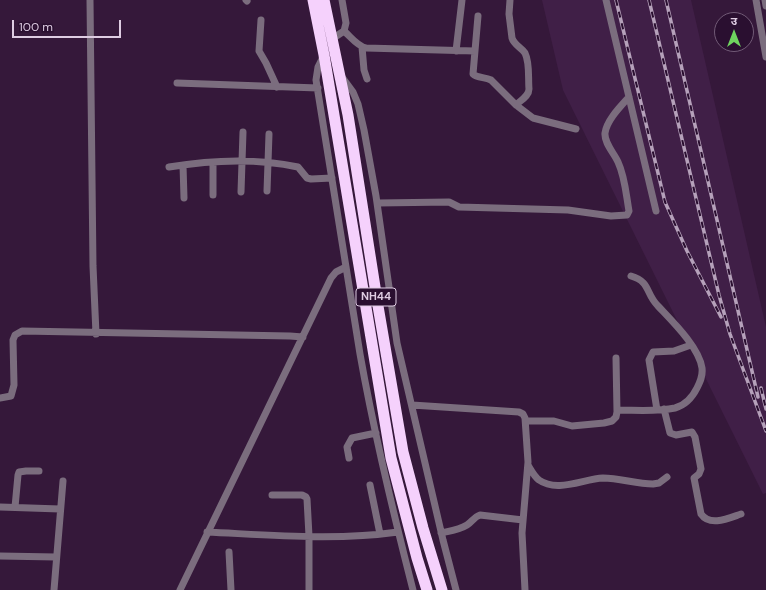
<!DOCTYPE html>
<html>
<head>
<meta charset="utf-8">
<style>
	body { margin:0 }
	#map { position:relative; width:766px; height:590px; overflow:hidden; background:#35183a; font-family:"DM Sans","Noto Sans Devanagari",sans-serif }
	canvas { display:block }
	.north { position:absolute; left:714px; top:12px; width:40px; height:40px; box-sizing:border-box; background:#2a0f30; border:1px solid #725b77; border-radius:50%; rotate:0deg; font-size:11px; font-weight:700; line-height:16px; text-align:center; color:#decce2 }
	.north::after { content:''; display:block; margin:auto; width:14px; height:18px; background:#6fd35f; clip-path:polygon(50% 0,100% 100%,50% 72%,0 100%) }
	.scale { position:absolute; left:12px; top:20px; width:109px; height:18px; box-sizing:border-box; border:2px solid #decce2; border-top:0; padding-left:5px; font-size:12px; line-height:14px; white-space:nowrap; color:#decce2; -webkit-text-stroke:3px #2a0f30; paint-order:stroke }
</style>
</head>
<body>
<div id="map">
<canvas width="766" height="590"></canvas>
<div class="north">उ</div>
<div class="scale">100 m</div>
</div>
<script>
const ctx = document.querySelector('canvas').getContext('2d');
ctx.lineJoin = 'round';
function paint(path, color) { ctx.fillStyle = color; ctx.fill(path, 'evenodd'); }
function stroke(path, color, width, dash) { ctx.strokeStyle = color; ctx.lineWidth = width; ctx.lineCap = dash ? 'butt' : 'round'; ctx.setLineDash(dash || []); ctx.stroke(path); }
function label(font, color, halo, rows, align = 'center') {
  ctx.font = font + ' "DM Sans",sans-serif'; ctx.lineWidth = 4; ctx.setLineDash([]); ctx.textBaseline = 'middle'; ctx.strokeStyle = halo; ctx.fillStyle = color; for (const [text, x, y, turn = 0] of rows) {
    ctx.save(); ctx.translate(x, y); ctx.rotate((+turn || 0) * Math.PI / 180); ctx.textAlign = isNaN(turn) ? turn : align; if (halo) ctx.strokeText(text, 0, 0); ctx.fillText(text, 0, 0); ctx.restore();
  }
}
paint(new Path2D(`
	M542,0h149l75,327v166l-3,1 -200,-404z`), '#401f47');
stroke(new Path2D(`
	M90,0l3,266 3,68
	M246,0l1,1
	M510,0l-1,14 3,24c2,7 9,9 13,15 5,10 3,25 4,36 0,7 -8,11 -13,16
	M606,0l50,211
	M756,0l10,57
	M765,0l1,6
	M478,16l-5,58c4,4 12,3 18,6l25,25 17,13 43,11
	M261,20l-2,31 7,12 11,24
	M344,31c7,6 13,15 22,17l109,3
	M332,39l12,-8 2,-8 -4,-23
	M362,47l2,23 3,9
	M456,51l6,-51
	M324,55l-6,12 -2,13 44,274c14,79 33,158 53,236
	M342,77l11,15 5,12 6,26 12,66 21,147 46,197 13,50
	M177,83l141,5
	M213,163v32
	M183,165l1,33
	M169,167c42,-7 87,-9 129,0l9,11 4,1 21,-1
	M267,191l2,-57
	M241,192l2,-60
	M378,203l71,-1 10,5 109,3 43,6 16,-1 2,-4c-3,-17 -4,-34 -11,-49 -4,-9 -14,-19 -13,-29 2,-13 15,-26 24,-36
	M0,398l11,-2 3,-11 -1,-45 2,-5 7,-4 268,5 13,1
	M412,405l107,7 4,2 2,4 3,44 -6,71 3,57
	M664,409l6,24 6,2 16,-3 3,5 6,32 -2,5 -5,4 7,36c9,13 28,4 40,0
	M617,410c19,0 40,2 58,-2 11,-3 17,-10 22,-20 3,-6 6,-12 5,-20 -3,-21 -30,-47 -44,-62 -13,-13 -7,-24 -27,-30
	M657,410l-8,-50 4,-8 21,-1 17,-6
	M526,421h28l18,5 32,-3 8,-2 4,-4 1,-5 -1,-54
	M349,458l-2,-11 5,-9 24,-5
	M528,465c3,5 6,11 11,15 18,13 44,-1 64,-2 17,0 33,6 50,6l6,-1 8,-6
	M370,485l10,49
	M272,495h30l4,2 1,2 2,37v54
	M0,507l60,2
	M15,507l3,-32 1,-3 7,-1h13
	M207,532c63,3 128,9 191,0
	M441,533c9,-2 18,-3 26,-8 5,-3 7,-8 13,-10l43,5
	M229,552l2,38
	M0,556l56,1
	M54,590l9,-109
	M180,590l151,-312 5,-6 10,-5`), '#7b6d7e', 7);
stroke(new Path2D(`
	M313,0l11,55 67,403 26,100 10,32
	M324,0l24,115 30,191 25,146 20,76 19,62`), '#f5d1fc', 11);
const rail = new Path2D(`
	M616,0l49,202 22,49 34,66
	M649,0l70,295 11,39 36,97
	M666,0l92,397
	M761,388l5,21`);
stroke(rail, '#b5a1ba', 3.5);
stroke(rail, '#2a0f30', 2, [6]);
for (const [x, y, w] of [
	[376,297,40]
]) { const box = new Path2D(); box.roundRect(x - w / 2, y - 9, w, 18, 3); ctx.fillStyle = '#2a0f30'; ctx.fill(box); stroke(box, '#decce2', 1); }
label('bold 11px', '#decce2', null, [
	["NH44",376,297]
]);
</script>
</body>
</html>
